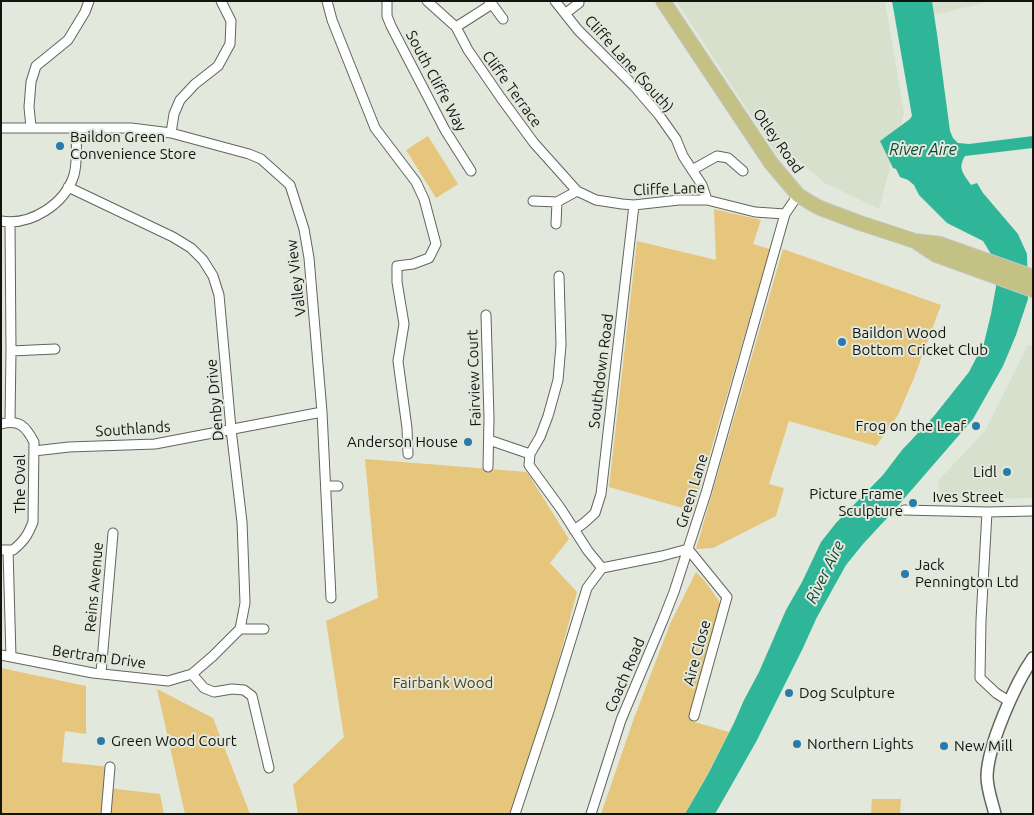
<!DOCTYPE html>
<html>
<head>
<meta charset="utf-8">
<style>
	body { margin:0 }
	#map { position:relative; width:1034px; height:815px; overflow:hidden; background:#e2e8dc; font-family:Ubuntu,sans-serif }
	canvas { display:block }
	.frame { position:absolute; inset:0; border:2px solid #121410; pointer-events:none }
</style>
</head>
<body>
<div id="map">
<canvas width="1034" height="815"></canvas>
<div class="frame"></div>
</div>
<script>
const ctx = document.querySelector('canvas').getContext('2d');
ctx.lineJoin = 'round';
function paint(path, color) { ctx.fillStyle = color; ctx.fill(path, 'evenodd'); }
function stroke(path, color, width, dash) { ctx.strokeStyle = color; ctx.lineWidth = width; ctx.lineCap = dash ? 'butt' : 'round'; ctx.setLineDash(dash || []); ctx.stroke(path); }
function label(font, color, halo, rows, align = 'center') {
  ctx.font = font + ' Ubuntu,sans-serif'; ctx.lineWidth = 4; ctx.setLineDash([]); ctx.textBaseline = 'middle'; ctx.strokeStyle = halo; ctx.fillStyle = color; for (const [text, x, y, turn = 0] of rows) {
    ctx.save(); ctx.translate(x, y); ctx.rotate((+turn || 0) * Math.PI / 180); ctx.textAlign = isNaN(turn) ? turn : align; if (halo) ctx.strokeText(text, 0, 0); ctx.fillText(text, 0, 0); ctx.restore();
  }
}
paint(new Path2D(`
	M676,1h209l19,112 -25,96 -54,-26 -36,-31 -11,4z
	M932,1h60l-58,14z
	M1028,345h5v153l-94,1 -1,-18 47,-50z`), '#d6e0cd');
paint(new Path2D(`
	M428,136l30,48 -22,14 -30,-48z
	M714,209l47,11 -8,24 17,5 -77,262 -84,-24 28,-246 79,19z
	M783,249l158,56 -27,73 -16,37 -22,31 -87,-25 -20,63 15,4 -8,28 -63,32 -17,1z
	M365,459l162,13 42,67 -19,24 27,29 -30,112 -36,110h-213l-5,-29 51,-48 -18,-116 52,-23z
	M696,572l8,8 15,21 3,12 -31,108 38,11 -21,41 -23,41h-84l32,-93 37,-97z
	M1,668l85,18v48l-21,-3 -3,31 48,5 -2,21 52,6 4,20h-163z
	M157,689l56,29 37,96h-65z
	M872,799h29l-1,15h-29z`), '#e6c57c');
paint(new Path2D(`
	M892,1h40l5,33 13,97 3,7 5,5 11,1 64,-8v12l-68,8c-8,13 -1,18 6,29l6,-2 6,10 35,41 9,20 1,45 -12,36 -13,31 -30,53 -84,97 -26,28 -17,21 -30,54 -13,29 -47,94 -41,72h-30l23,-40 26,-51 10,-23 15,-28 27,-62 16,-28 19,-40 15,-19 47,-48 19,-25 32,-34 35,-44 15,-29 7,-29 5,-27 -2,-28 -11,-18 -36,-18 -28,-28 -5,-10 -6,-5 -8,-3 -4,-8 -3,-1 -13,-27 30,-22 2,-3z`), '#2fb597');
const minor = new Path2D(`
	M327,1l5,19 43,108 41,54 8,17 12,45 -7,14 -16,6 -16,2v16l7,42 -6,37 9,67 1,26
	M387,1v15l4,10 54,104 26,41
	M427,1l29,26 12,23 33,48 33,45 43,48
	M555,1l23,29 56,56 25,29 17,24 7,17 19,29 5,15
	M492,4l11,15
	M566,13l13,-10
	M456,27l36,-23 -3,-3
	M31,127l-2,-20 2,-25 5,-16 32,-26 17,-28 4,-11
	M1,128h130l40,5 78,21 12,5 29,26 14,44 5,29 13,154 9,186
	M171,133l3,-19 6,-14 15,-16 23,-18 12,-22 1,-23 -10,-20
	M692,170l25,-14 11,2 15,13
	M533,201l24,1 20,-11 19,9 26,4 12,1 45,-5h28l48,12 30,2
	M1,221c30,5 64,-17 73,-46 4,-15 2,-32 2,-47
	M556,224l1,-22
	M559,276l2,69 -3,35 -10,36 -8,21 -10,17 -1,11 32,44 27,42 14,17
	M486,315l3,103 -1,49
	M11,351l44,-2
	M10,421l1,-70 -1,-128
	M1,424c19,-5 25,3 33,18l-1,80c-5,13 -9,19 -20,28h-12
	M489,440l41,14
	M34,451l35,-4 86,-3 167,-32
	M326,486h12
	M904,510l83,2 46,-1
	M987,512l-6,108 -1,58 16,15 14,9
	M574,530l10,-7 11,-10 6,-19 33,-289
	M688,549l39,48 -33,119
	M8,550l3,107
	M240,629h24
	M1,655l92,18 75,8 24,-7 21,-18 27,-27 5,-26 -2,-55 -1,-26 -11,-93 -12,-134 -6,-19 -10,-16 -12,-12 -18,-11 -105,-50
	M101,673l12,-140
	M192,674l12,14 10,4 18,-3 12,1 8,6 17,72
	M106,814l4,-47
	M515,814l35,-106 37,-120 15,-20 60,-12 26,-7
	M591,814l30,-94 42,-100 11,-28 32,-99 79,-279 13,-19`);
const tertiary = new Path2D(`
	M995,814c-3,-12 -8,-25 -8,-38 1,-31 28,-92 46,-118`);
const primary = new Path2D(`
	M663,1l108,162 27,32 13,8 9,5 40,15 55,18 25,3 93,33
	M918,243l18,12 97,35`);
stroke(minor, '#61665c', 11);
stroke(tertiary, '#61665c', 14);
stroke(primary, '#c6c7c6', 16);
stroke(minor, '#fff', 9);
stroke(tertiary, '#fff', 11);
stroke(primary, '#c3c183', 14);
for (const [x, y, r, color] of [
	[60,146,5,"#287bac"],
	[842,342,5,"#287bac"],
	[976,426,5,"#287bac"],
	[468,442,5,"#287bac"],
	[1007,472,5,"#287bac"],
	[913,503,5,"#287bac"],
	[905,574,5,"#287bac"],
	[789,693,5,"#287bac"],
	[101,741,5,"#287bac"],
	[797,744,5,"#287bac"],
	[944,746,5,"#287bac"]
]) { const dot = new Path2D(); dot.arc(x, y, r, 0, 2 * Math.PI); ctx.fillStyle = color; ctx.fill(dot); stroke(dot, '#e2e8dc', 2); }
label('15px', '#121410', '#e2e8dc', [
	["Cliffe Lane (South)",629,64,48],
	["South Cliffe Way",436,81,62],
	["Cliffe Terrace",512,89,54],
	["Otley Road",778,141,55],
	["Cliffe Lane",669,189,-2],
	["Valley View",296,278,-97],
	["Southdown Road",601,371,-83],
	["Fairview Court",474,378,-92],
	["Denby Drive",215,400,-95],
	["Southlands",133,429,-4],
	["The Oval",20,484,-90],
	["Green Lane",692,491,-73],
	["Ives Street",968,497],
	["Reins Avenue",94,587,-85],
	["Aire Close",697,653,-75],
	["Bertram Drive",99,657,8],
	["Coach Road",625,675,-67]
]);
label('15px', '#121410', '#e2e8dc', [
	["Baildon Green",70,137],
	["Convenience Store",70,154],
	["Baildon Wood",852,333],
	["Bottom Cricket Club",852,350],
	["Frog on the Leaf",966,426,"right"],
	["Anderson House",458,442,"right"],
	["Lidl",997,472,"right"],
	["Picture Frame",903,494,"right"],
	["Sculpture",903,511,"right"],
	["Jack",915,565],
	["Pennington Ltd",915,582],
	["Dog Sculpture",799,693],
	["Green Wood Court",111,741],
	["Northern Lights",807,744],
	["New Mill",954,746]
], 'left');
label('15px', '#4f3e17', '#e2e8dc', [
	["Fairbank Wood",443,683]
]);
label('italic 16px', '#0d4538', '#e2e8dc', [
	["River Aire",923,150],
	["River Aire",825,572,-64]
]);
</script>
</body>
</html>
